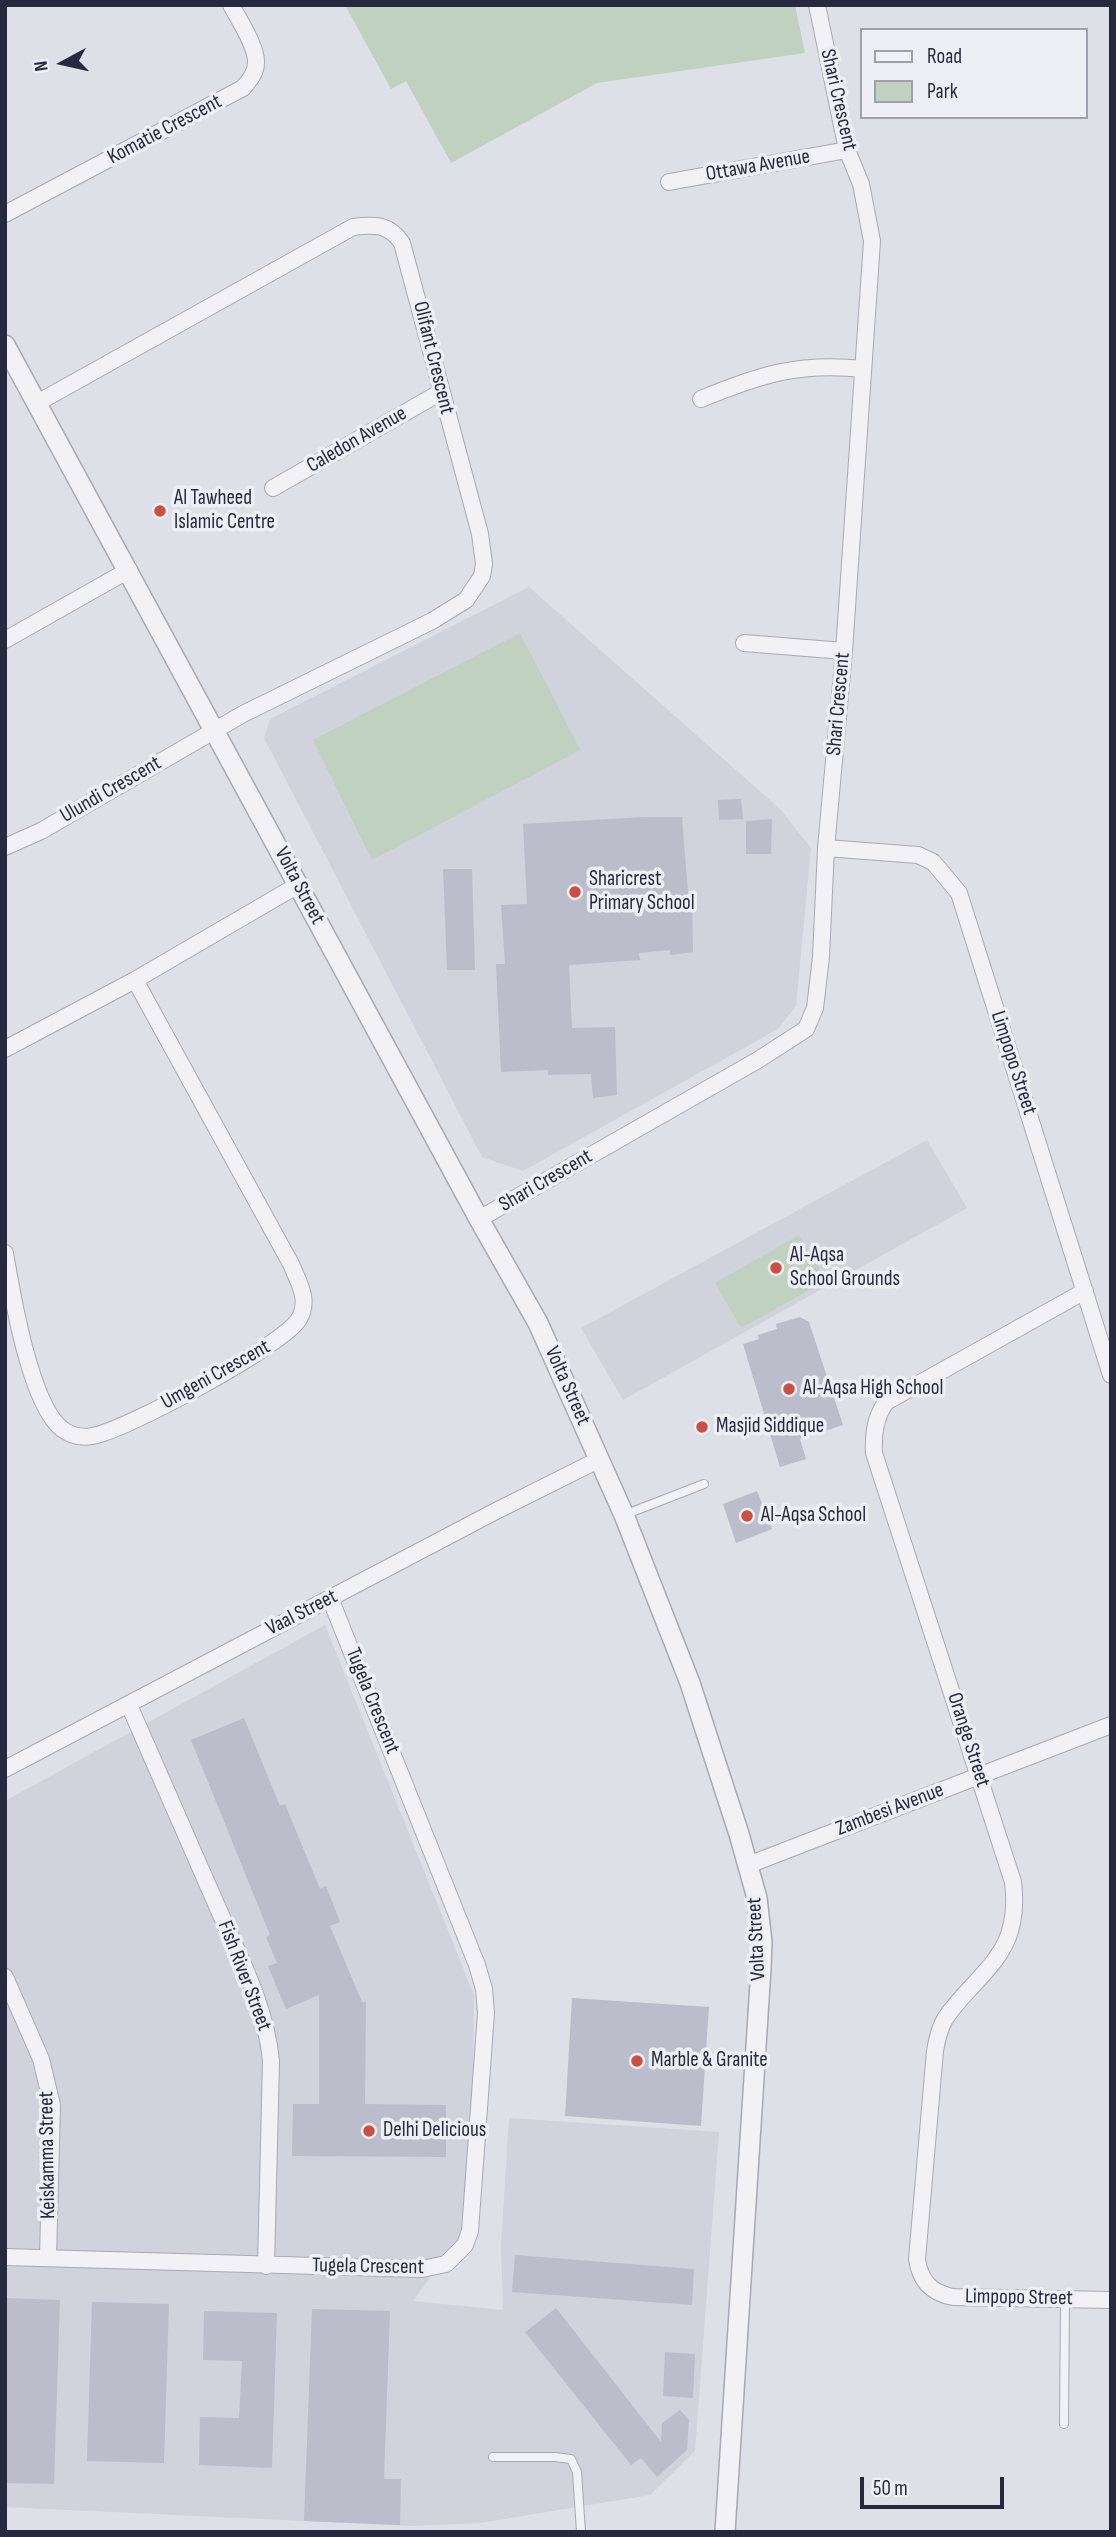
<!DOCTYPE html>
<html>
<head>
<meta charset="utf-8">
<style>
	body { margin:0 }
	#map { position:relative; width:1116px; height:2537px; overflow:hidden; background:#dee0e7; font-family:"Sofia Sans Condensed",sans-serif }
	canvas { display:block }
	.frame { position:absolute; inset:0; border:7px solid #272a3e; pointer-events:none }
	.legend { position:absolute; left:860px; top:28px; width:228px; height:91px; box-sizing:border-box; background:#edeff5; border:2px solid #9ea0ac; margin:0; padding:9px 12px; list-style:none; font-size:21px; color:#272a3e }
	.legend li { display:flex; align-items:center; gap:14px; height:35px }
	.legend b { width:35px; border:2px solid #9ea0ac }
	.north { position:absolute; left:28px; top:28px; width:70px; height:70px; -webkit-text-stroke:5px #edeff5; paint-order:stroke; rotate:262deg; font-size:19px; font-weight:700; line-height:28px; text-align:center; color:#272a3e }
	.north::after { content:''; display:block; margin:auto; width:24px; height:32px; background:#272a3e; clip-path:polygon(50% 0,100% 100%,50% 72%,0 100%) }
	.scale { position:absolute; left:860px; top:2477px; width:144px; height:32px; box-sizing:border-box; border:4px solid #272a3e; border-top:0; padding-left:9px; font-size:21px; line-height:24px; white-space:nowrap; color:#272a3e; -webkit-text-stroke:5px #edeff5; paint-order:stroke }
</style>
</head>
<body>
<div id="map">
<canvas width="1116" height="2537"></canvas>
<div class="frame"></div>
<ul class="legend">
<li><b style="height:9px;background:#f1f1f6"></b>Road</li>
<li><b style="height:19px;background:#c0d1bf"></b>Park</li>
</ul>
<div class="north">N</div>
<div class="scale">50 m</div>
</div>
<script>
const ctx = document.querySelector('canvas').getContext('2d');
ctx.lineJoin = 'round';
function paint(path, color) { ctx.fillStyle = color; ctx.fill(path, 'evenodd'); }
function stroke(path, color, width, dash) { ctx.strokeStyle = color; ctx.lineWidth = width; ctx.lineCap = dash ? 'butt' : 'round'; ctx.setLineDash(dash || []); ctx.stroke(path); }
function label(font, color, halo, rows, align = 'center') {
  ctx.font = font + ' "Sofia Sans Condensed",sans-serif'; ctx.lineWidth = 7; ctx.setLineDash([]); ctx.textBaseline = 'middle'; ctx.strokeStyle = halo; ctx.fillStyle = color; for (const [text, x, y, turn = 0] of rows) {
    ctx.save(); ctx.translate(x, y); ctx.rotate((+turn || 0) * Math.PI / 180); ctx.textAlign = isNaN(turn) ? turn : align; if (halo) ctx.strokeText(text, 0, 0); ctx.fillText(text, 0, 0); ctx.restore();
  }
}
paint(new Path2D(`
	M529,587l251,222 31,39 -15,158 -18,23 -255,142 -41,-14 -218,-419 6,-19z
	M927,1140l40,68 -344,192 -42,-72z
	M325,1625l149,370 -1,88 -12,153 -48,65 90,9 -2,-64 8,-128 210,14 -24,319 -45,44 -170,28 -70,3 -405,-19v-706z`), '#d0d2dc');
paint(new Path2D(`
	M345,5h450l10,48 -208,30 -146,80 -45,-82 -15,8z
	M520,633l60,117 -208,110 -59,-120z
	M799,1235l27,46 -85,47 -26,-45z`), '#c0d1bf');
paint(new Path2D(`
	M741,799l2,20 -24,1 -1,-20z
	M644,817h38l6,76h4l1,59 -23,3v-5l-31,3 1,7 -71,5 3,63 43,-1 2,68 -24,3 -2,-24 -43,1v-5l-47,2 -5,-108h9l-4,-59 26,-1 -4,-80z
	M772,819l-1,35h-25v-33z
	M443,869h29l3,101h-28z
	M800,1317l9,5 34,103 -43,14 6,20 -26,8 -37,-123 16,-5 -1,-4 19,-6 -1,-5z
	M757,1491l15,38 -36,14 -13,-39z
	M244,1718l36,88 5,-2 35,85 6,-3 14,36 -10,4 32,76h4l-1,102 81,1v52l-154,-1 1,-52h26v-109l-33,14 -18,-43 9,-3 -11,-26 4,-2 -79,-195z
	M572,1998l137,9 -8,119 -136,-10z
	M515,2255l179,14 -2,36 -180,-13z
	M5,2298l55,2 -6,184 -49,-1z
	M92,2302l77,2 -5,159 -77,-2z
	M556,2308l105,134 1,-19 18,-13 9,10 -2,30 -30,27 -16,-19 -10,7 -106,-133z
	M312,2309l78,2 -6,168h17l-1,46 -96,-4z
	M204,2311l73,2 -5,155 -73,-3 1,-48 39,1 3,-57 -39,-1z
	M665,2352l30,2 -2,44 -30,-2z`), '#bbbdca');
const service = new Path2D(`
	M624,1515l80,-31
	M1064,2424l1,-125
	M493,2457h62l16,2 6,13 4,60`);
const minor = new Path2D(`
	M669,182l178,-32
	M5,214l238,-126c6,-7 13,-15 13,-25 1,-16 -17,-43 -25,-58
	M701,399c58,-24 98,-37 162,-30
	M273,488l168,-96
	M5,640l124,-70
	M744,643l100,8
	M5,847l36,-16 202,-117 189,-93 34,-21 16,-24 2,-12 -4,-30 -78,-291c-13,-19 -27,-19 -49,-16l-316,176
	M826,848l92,7 15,7 26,31 152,482
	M5,1049l130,-69 163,-95
	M479,1219l279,-159 48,-31 9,-21 6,-51 5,-109 18,-197 28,-410 -11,-57 -14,-34 -30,-145
	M5,1253c7,41 25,151 57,176 8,6 19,9 30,7 31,-4 192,-91 207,-117 11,-19 0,-36 -8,-55l-156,-284
	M1085,1291l-199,111c-11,16 -13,32 -12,51l139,429c2,16 2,32 -3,49 -10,35 -46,58 -65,88 -6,10 -8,20 -10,32l-18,208c3,22 14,34 36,38l158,3
	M129,1705c30,67 59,134 88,201 22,50 49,100 54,155l-5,205
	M5,1769l489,-257 106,-53
	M748,1865l363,-140
	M5,1977l36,82 11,46 -4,152
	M5,2257l417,12 24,-5 19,-19 5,-14 16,-218 -2,-24 -7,-24 -147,-367`);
const tertiary = new Path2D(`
	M5,345l474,874 59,104 86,192 66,168 49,151 18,64 5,44 -1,26 -36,564`);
stroke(service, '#a7a9b4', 10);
stroke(minor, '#a7a9b4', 18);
stroke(tertiary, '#a7a9b4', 22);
stroke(service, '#f1f1f6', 8);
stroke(minor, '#f1f1f6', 16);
stroke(tertiary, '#f1f1f6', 19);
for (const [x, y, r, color] of [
	[160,511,7,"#cc4f44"],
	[575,892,7,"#cc4f44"],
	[776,1268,7,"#cc4f44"],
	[789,1389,7,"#cc4f44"],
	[702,1427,7,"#cc4f44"],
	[747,1516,7,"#cc4f44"],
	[637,2061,7,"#cc4f44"],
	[369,2131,7,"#cc4f44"]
]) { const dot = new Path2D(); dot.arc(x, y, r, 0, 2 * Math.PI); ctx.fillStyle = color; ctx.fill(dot); stroke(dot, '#edeff5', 2.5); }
label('21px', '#272a3e', '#edeff5', [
	["Shari Crescent",838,100,77],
	["Komatie Crescent",165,130,-28],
	["Ottawa Avenue",758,166,-10],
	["Olifant Crescent",433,358,76],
	["Caledon Avenue",357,440,-30],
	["Shari Crescent",839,704,-85],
	["Ulundi Crescent",111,790,-30],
	["Volta Street",299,886,62],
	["Limpopo Street",1013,1063,72],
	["Shari Crescent",546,1181,-30],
	["Umgeni Crescent",216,1375,-29],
	["Volta Street",567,1386,66],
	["Vaal Street",302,1613,-27],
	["Tugela Crescent",372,1701,68],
	["Orange Street",968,1740,72],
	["Zambesi Avenue",890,1810,-21],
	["Volta Street",757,1939,-93],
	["Fish River Street",244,1976,69],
	["Keiskamma Street",48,2155,-91],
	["Tugela Crescent",368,2267,1],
	["Limpopo Street",1019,2298,1]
]);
label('21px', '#272a3e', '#edeff5', [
	["Al Tawheed",174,499],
	["Islamic Centre",174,523],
	["Sharicrest",589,880],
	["Primary School",589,904],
	["Al-Aqsa",790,1256],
	["School Grounds",790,1280],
	["Al-Aqsa High School",803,1389],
	["Masjid Siddique",716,1427],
	["Al-Aqsa School",761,1516],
	["Marble & Granite",651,2061],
	["Delhi Delicious",383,2131]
], 'left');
</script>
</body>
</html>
